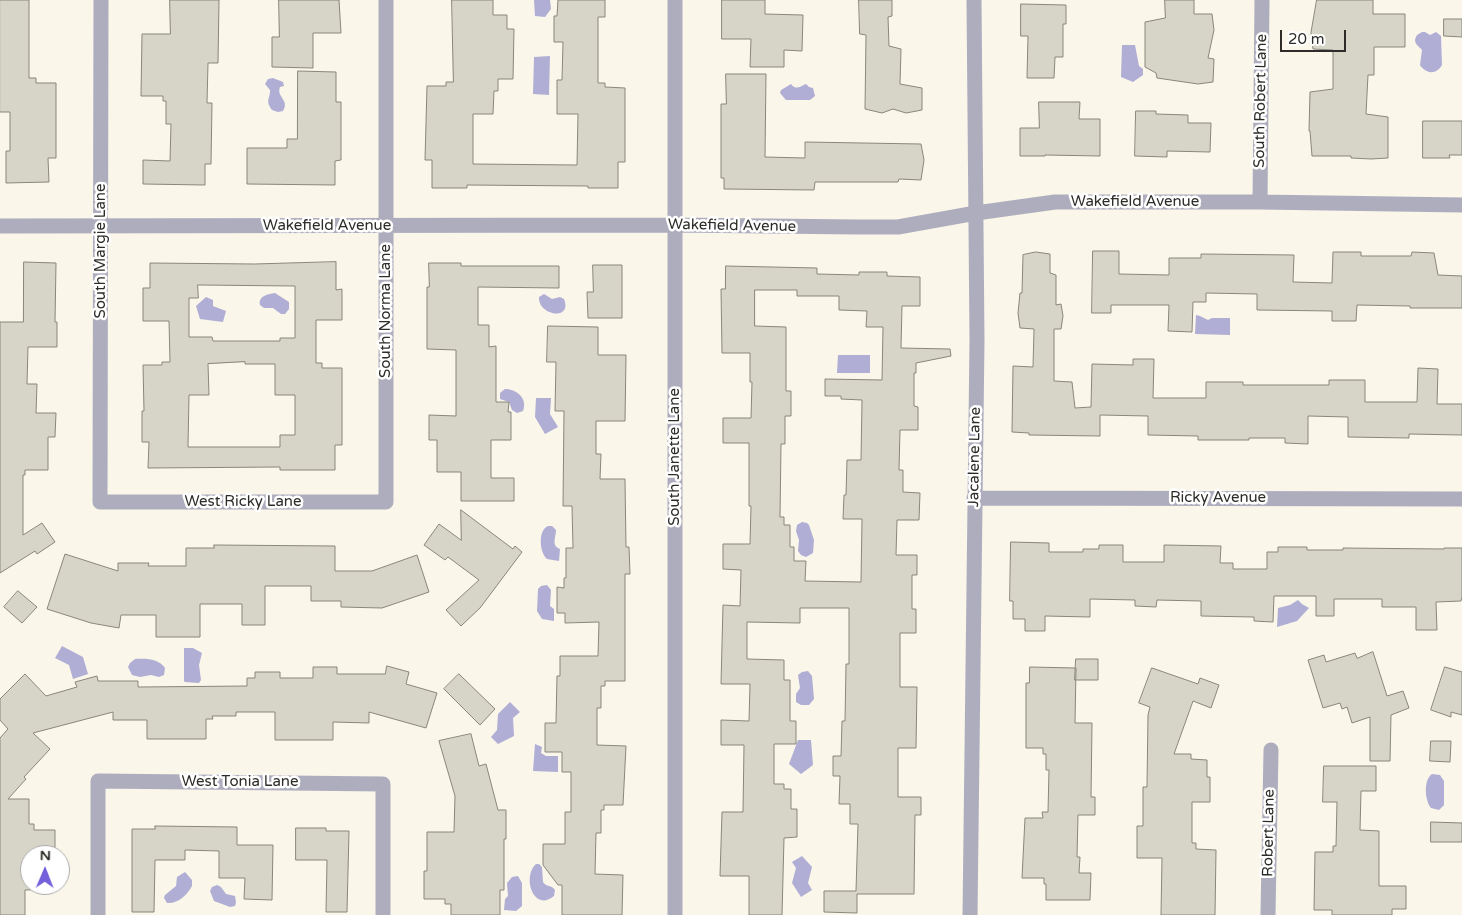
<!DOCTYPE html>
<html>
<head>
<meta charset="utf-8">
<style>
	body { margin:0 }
	#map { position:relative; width:1462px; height:915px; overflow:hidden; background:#faf6ea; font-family:"Varela Round",sans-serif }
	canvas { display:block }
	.north { position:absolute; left:20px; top:845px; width:50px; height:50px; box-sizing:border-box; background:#fff; border:1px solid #ababa9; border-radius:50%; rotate:1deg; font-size:14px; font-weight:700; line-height:20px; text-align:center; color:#2d2c28 }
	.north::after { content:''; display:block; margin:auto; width:18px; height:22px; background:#755fda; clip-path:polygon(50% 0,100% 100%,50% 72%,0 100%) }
	.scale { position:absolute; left:1280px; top:30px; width:66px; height:22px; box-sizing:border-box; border:2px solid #2d2c28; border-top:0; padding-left:6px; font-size:15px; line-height:18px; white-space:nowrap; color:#2d2c28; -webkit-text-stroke:4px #fff; paint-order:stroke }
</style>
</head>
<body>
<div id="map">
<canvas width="1462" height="915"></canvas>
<div class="north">N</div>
<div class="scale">20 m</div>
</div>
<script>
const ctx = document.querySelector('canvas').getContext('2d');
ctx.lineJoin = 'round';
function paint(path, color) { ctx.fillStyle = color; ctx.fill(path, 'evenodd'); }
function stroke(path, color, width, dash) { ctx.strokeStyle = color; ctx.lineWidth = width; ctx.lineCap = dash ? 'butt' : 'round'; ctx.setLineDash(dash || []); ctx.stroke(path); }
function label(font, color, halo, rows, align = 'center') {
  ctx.font = font + ' "Varela Round",sans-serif'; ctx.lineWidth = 5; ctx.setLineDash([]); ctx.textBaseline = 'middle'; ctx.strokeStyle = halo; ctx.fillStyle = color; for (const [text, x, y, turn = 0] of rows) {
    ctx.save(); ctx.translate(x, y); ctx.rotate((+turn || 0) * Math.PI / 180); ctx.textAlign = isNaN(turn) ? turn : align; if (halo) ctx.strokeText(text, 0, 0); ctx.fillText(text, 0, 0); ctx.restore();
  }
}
paint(new Path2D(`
	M534,0h16l1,9 -6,8 -10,-1z
	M1422,32h3l5,3 6,-3 5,4 1,29c-6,10 -16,9 -22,0l2,-15c-4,-5 -10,-7 -5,-15z
	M1122,45h13l4,21 4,3v6l-10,7 -12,-5z
	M550,56l-1,39 -16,-1 1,-37z
	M273,78l10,4 1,4 -4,1c-4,10 10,13 3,24l-5,1 -6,-2c-7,-10 -2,-10 -2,-20l-5,-6 3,-5z
	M791,84c5,7 10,2 15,0l3,3 4,1 2,8 -5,4h-24l-6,-7 1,-3z
	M275,293l14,9v7l-4,5h-4l-8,-6h-9l-4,-3c-2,-9 8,-11 15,-12z
	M544,294l8,5 8,-2 4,2c9,22 -26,17 -25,-2z
	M206,297l7,3v6l13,5 -3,11 -23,-3 -4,-13z
	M1196,315l4,1 8,4 4,-2h18v17l-35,-1z
	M838,355h32v18h-33z
	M505,389c12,0 23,10 18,22l-6,2 -5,-3 -3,-8 -9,-3v-6z
	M536,398h15l-1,16 8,13 -13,7 -10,-17z
	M802,522l5,1 2,2 5,15 -1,13 -7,4 -5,-2 -3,-4 1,-11 -3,-9 1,-6z
	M548,526h4l4,4c0,7 -5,16 4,19l-1,12 -12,-2c-8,-7 -9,-29 1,-33z
	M547,585l4,5 -1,16 4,3v12l-12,-2 -5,-8 1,-22 3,-3z
	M1298,600l4,4 7,4 -12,13 -20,6 1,-19 12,-3z
	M62,646l21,11 5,17 -15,5 -4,-14 -14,-7z
	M184,648h9l9,5 -3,12 2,15 -2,3 -14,-1 -1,-1z
	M135,659c12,-1 24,0 30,9l-1,7 -5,2 -8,-2 -11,2 -8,-2 -4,-8 2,-4z
	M808,671l4,5 2,23 -5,6h-8l-5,-3v-8l4,-6 -2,-13 4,-3z
	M510,702l10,10 -7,6 1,18 -16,8 -7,-7 6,-7 1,-16z
	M798,740h13l2,25 -12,9 -12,-10z
	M535,744l7,3 -1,6 5,3h12v16l-25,-1z
	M1432,774l8,1 4,6v24l-5,5 -8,-2c-6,-7 -8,-28 1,-34z
	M802,856l10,11 -4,16 4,7 -11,7 -9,-14 4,-15 -4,-6z
	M536,864h3l3,3 1,15c3,5 9,3 12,8l-1,6c-21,17 -32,-20 -18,-32z
	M185,872l7,8v6c-5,9 -14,18 -25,17l-3,-5 1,-3 11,-9 1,-9z
	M518,876l4,7v23l-6,5 -12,-1 1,-11 3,-3 -1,-13 5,-6z
	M217,885l4,2 5,7 9,2 1,6 -1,4 -5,1 -16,-6 -4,-10 2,-4z`), '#b0aed5');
const building = new Path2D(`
	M0,0h29v78h7v5h20v75h-8l1,24 -43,1v-32h4v-39h-10z
	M170,0h49l-1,63h-10l-1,40h5l-1,61h-6v21l-62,-1v-24l27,1 1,-37h-5v-23h-3v-5h-22l1,-62h28z
	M279,0h60l2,33h-28v35l-41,-1v-30h7z
	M452,0h41v15h14v14h7l-1,50h-15v12h-4l-1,23h-20v50l104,1 1,-51h-21v-34h5l1,-38h-9v-26h3l1,-16h47v17h-7v66h7v4l20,1v74h-7v26h-30v-2l-121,-1v3h-35v-28h-7l2,-74h19v-4h7z
	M722,0h43v14l38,1 -1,36 -18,-1v17h-34l1,-28h-29z
	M859,0h33v16l-4,1 1,29 12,3 -1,35 22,4v22l-16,3 -13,-4 -11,4 -17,-4 1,-74 -6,-1z
	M1165,0h29v14h18l2,16 -6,28 6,1 -1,23 -15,2 -41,-6 -1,-5 -11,-6v-45l20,-4z
	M1317,0h56v14h32v33h-31v28h-6l-2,39 22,3v41l-17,1 -20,-1v-2h-39l-2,-25h-1l1,-39 23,-3v-39l-20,-1 -2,-16z
	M1021,4l45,1v19h-3v33h-8l-1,21h-27l1,-42h-7z
	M1444,19h18v18l-18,-1z
	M298,71l38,1v30h5v58l-6,1v24l-88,-1v-36h40v-9h10z
	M726,74h40l-1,83 40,1v-16l116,2 3,16 -3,20 -22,-1 -1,3h-83l-1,8 -90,-1v-11h-3v-74h5z
	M1039,102h41l-1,17h21v37l-55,-1v1h-25v-28h19z
	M1136,111h20v3l32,1v8h23l-1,29 -43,-1v6l-32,-1z
	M1423,121h39v34h-13l1,3h-27z
	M1093,251h26v23l50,1v-17h32v-4l93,1 -1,27 39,1 1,-31h28v4h50l1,-4 22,1 4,22 24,1v32h-52v-2l-53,-1 -1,16h-24v-10l-75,-1v-16l-51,-1v9h-13l-1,30 -24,-1 1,-26h-58v8h-19z
	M1036,252l14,2v19l6,2v30l5,-1 2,12 -2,13h-7v52l18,1 3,26 16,-1 1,-43 41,1v-6h21l-1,39h53v-16h37v3h86v-5h36v22h52l1,-34 20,1 -1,35h25v31l-53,-1v4l-61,-1v-20l-40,-1v28l-23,-1v-5h-36v2h-51v-4l-50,-1v-19l-48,-1v21l-71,-1v-2l-17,-1 1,-66 20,1 1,-38 -14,-1 -2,-15 2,-20h2l1,-38z
	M24,262l32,1 -1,59h2v25h-29l-1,37h10l-1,29h20l-1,24h-7v33h-23v5h-2v60l19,-12 13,19 -18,12 -2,-3 -35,22v-251h23z
	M336,262v28l6,-1v31h-26v43h6v5h20v77h-7v25h-55v-3l-132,1 1,-26h-7v-31h2l-1,-46h19v-3h8l-1,-41h-26v-33h7v-25l104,1zM198,285l97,1v52h-15v3h-67l-1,-4h-23v-39h9zM245,362v2h30v31h20v40h-15v12h-92l1,-52h20l-1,-31z
	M429,263h32v3h98v22l-81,-1v38h11v22l7,-1v56h13l-1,10h3v28h-20v38h23v23h-53v-29h-24v-32h-8v-25l27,1v-66l-29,-1v-62h2z
	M593,265h29v53h-34l-1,-26h6z
	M726,266l91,2v6l42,1v-3h28v4l33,1v29h-18l-1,42 49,1 1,7 -35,7v10h-2v33l4,1v23h-18l-1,40h4v22l17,1 -1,27h-22l-1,35h21v20h-5v34h4v24h-16v54h17l-1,61h-18v49h23v18h-6l-1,79h-57v19l-33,-1v-21h32l2,-67h-8v-20h-11l1,-28h-7v-20h8l1,-35h3l1,-57h3v-56h-49v15l-53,-1v37l37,1v20h6v41h6v23h-22v40h10v5h7v20h6v28l-13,1 -2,77h-33v-39h-29l2,-64h21l1,-67h-23v-25l28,1 1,-37h-29l2,-79 17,1 1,-36 -18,-1v-25h27l1,-38h-2v-63h-26v-25h28l1,-36h-2v-29h-28l-1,-64h4zM755,290h42v6h42v14l28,1 -1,16h17l-1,53 -57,-1v17h16v3l21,1 -1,60h-14l-1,35h-2l-1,24h19l-1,63 -56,-1 1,-20h-12v-14h-4v-22h-6v-8h-4l1,-73h4v-28h6v-25h-5v-64l-31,-1z
	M548,326l50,1v28h28l-1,66h-29v33h5l-1,25h25l1,68h3l1,27h-5v107h-20v5h-4v22h-4v37l29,1 -3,59h-19v5h-3v23h-5l-1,41 28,1 -1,40h-60v-30h-4l-15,-20v-21h22v-32h6v-40h-9v-20h-17v-29h11l1,-47h3v-20h38l1,-34 -34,1v-10h-8v-26l7,1v-10h2v-30h7l-1,-42h-9l1,-95h-9l1,-49h-9z
	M461,510l52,39 2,-3 7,6 -42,56 -19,18 -15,-16 33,-30 -31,-23 -3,3 -21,-15 15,-21 22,16z
	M1011,542l38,1v9h34v-3h16v-4h24v17h41v-17l57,1 -1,17h13v6h34v-17h11v-5h29v3h36v-2l101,1v-1h18v49l-1,4 -25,1 1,28h-21v-23h-34v-8h-48v17h-18v-20h-42l-1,26 -19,-1v-4l-53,-1v-15l-44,-1 -1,7 -21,-1v-6l-45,-1v18l-45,-1v15h-20v-12h-12v-18h-3z
	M214,545l121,1v25h37l45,-16 12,37 -47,16 -41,-1v-6h-30v-15h-46v39h-23v-21h-42v33h-44v-22h-35l-2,13 -28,-5 -44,-14 18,-55 53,17v-8h31l-1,3h38v-18h28z
	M18,591l19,16 -15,16 -18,-16z
	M1373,652l14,44 16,-5 6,17 -18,7 -1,46h-20v-44l-18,6 -5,-16 -5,2 -2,-6 -17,5 -15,-48 16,-5 2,7 29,-9 2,5z
	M1076,659h22v21h-23z
	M387,666l22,6 -3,12 31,9 -11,35 -57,-16v11l-36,-1v18h-58v-28h-39v4h-24l1,3h-7v20h-59v-19h-34v-8l-80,21 17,16 -26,28 2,2 -18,20h21v25h5v6h21v25h-25v30h24l1,4 -30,1v25h-25v-177l8,-9 -8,-9v-21l25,-25 21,22 31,-9 -2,-5 22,-6 1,5h40v6l109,-1v-8h8v-6h25v6h33v-11h24v7h48z
	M1030,667l46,1 -1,55h17l-1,74h4v18h-17l-1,42h3l-1,16h12l-1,27h-44v-16h-2v-6h-22l3,-60h18l-1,-6h6l1,-42h-3v-16h-3v-6h-17v-65h3z
	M1445,667l17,5v43l-11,-3v5l-20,-7z
	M1152,668l46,16 2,-6 19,7 -8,23 -18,-7 -19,53h17v5l16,1v17h3v25h-18v41h4v6l20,1 -1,65h-54l1,-57h-25v-32h6v-39h4l1,-72 2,-8 -11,-4z
	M459,674l36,35 -15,16 -36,-36z
	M471,734l8,32 7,-2 12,46h8v29h-2v51h-4v25h-49v-11h-6v-5h-21v-28h3v-39h27l1,-36 -16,-55z
	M1431,741h20l-1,21 -20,-1z
	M1324,766h52v25h-15l-1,39 19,1v55h27v23h-14v6h-60v-5h-18l1,-58h18v-6h3l1,-44h-14z
	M1431,822l31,1v19h-31z
	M155,826l82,1v18h36l-1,55 -28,-1 1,-21h-26v-27l-34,-1v10h-30l-1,52h-22v-83h23z
	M296,828h30v3h23l-2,81h-21l1,-52h-31z`);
paint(building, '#d7d4c8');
stroke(building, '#89867c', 1);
stroke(new Path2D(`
	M101,0l-1,502h286v-502
	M675,0v915
	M1260,202l2,-202
	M0,226l675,-1 184,2h39l78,-14 79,-11h205l202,3
	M974,498l488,1
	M98,915v-134l285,3v131
	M970,915l7,-575 -3,-340
	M1268,915l3,-165`), '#aeadbe', 15);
label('15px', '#2d2c28', '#fff', [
	["South Robert Lane",1261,101,-89],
	["Wakefield Avenue",1135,202],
	["Wakefield Avenue",327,226],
	["Wakefield Avenue",732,226,1],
	["South Margie Lane",101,251,-90],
	["South Norma Lane",386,311,-90],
	["South Janette Lane",675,457,-90],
	["Jacalene Lane",975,457,-89],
	["Ricky Avenue",1218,498],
	["West Ricky Lane",243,502],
	["West Tonia Lane",240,782],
	["Robert Lane",1269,833,-89]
]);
</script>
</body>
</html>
